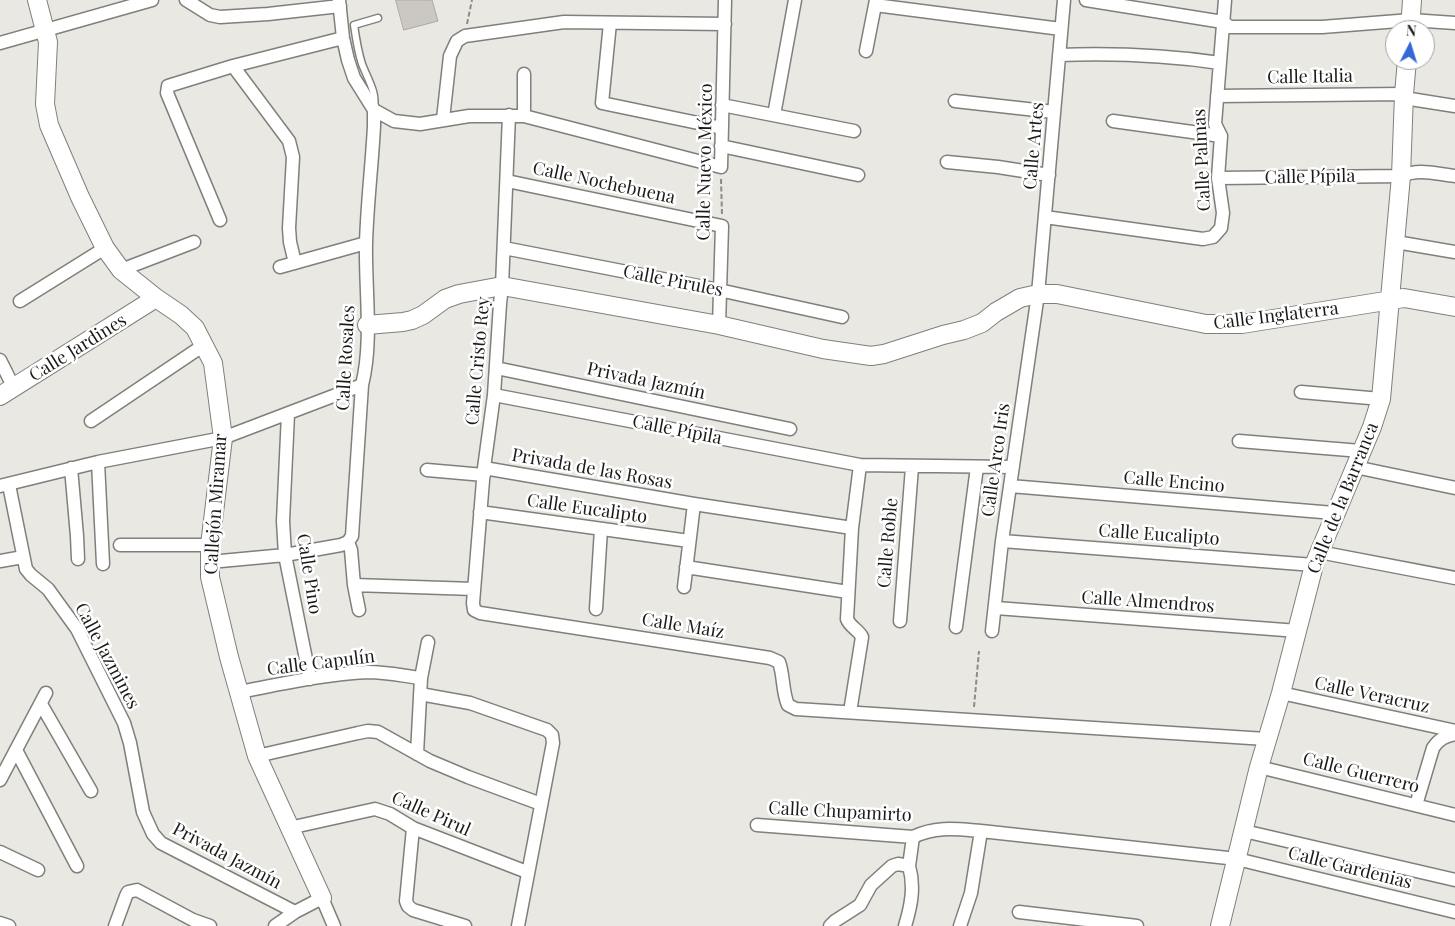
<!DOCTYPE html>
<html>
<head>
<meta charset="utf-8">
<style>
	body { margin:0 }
	#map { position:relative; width:1455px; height:926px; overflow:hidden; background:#eae8e3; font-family:"Playfair Display",serif }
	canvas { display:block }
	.north { position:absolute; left:1385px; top:20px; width:50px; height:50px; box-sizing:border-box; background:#fff; border:1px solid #a4a3a3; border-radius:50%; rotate:5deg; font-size:14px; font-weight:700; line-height:20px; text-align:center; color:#1b1a19 }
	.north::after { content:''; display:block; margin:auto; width:18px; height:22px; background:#3467d6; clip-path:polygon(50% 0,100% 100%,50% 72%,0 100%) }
</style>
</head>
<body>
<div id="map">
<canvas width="1455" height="926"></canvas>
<div class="north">N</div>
</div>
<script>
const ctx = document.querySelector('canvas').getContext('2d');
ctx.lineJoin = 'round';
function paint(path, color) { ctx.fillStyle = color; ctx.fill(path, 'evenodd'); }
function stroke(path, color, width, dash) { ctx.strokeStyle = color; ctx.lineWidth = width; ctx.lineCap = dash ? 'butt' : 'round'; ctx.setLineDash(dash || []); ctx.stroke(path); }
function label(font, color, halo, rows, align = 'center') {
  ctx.font = font + ' "Playfair Display",serif'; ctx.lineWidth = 5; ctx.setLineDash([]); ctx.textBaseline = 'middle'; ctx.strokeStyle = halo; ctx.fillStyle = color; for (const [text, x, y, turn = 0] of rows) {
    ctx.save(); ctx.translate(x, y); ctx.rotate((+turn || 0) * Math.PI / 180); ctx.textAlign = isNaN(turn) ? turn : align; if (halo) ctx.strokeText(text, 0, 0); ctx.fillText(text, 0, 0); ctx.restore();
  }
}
const building = new Path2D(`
	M396,0h36l6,21 -34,9z`);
paint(building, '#cbc8c4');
stroke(building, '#aca9a5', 1);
const lane = new Path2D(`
	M374,109c3,-17 -6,-29 -12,-45 -4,-12 -6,-25 -8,-39l24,-7`);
const street = new Path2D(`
	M186,0l24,15 10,2 48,-3 72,-8
	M1086,0l137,22 7,5h92l89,-7 44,3
	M875,5l186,24
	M610,23l-8,80 120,25
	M0,43l152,-43
	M866,51l10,-51
	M1059,55c55,-2 106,0 161,8
	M233,66l56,75 4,16 -4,71 1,14 5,21
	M1217,96l187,-2
	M1404,98l51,8
	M955,101l99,11
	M722,105l132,26
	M374,110l20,11 26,3 49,-8h55l197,51 4,-167
	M509,115l-7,171 -2,18 -6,91 -10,73 -11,135 1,7 6,3 290,45 9,4c5,14 3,29 9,43l8,4 470,30
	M774,115l21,-115
	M524,116v-42
	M443,119l7,-63 7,-15 8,-5 99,-14 161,2
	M1113,121l108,15
	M721,146l137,29
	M947,162l51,5 51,8
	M1218,178l183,-2c18,-8 35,-2 54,0
	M507,181l215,45 -3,99
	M1045,217l158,22 10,-2 8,-9 2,-15 -5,-35 3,-42 -6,-12 10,-124
	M220,220l-53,-127 1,-7 65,-20 110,-28
	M1396,242l59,10
	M504,248l215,42 123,27
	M280,267l86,-24
	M121,270l73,-28
	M20,301l85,-53
	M0,360l14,28
	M496,368l294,61
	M1301,392l80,7
	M494,395l366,70 153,2
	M288,414l-5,107 2,34 25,124
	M91,421l113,-76
	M1239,441l122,10
	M98,462l5,102
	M1355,467l100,21
	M71,468l6,68 1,23
	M484,468l210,36 158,24
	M427,470l57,5
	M9,485l17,84 5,6 17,14 29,40 47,94 6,20 13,69 10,22 8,9 134,69
	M0,486l98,-24 125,-24 139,-53
	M1010,486l324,27
	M480,512l209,29
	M1002,541l312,24
	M348,542l3,8 3,35 5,25
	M120,545h90
	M1319,552l136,26
	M0,561l23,-4
	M210,562l75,-7 56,-10 7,-3 4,-6 10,-151c11,-43 3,-97 4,-141 1,-39 6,-79 8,-118v-16l-20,-32 -6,-18 -5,-22 -4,-38
	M686,567l162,25
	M354,585l120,4
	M684,587l10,-83
	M996,608l302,23
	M596,609l5,-80
	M900,621l12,-154
	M956,627l21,-160
	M992,631l10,-90 36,-247 26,-294
	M421,678l7,-36
	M239,692c42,-8 86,-18 129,-20 18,0 36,4 53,6l-4,76
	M1281,693l174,38
	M420,694l50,9 77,27 5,5 1,8 -35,183
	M41,704l50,87
	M850,712l12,-75c-3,-7 -12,-10 -15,-18l5,-91 8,-63
	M16,750l61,116
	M257,756l101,-23 10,-2 10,1 52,29 38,16 73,27
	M1259,767l196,48
	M0,780l46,-87
	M1416,805l17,-57c6,-9 12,-12 22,-14
	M757,825l156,12c23,-11 43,-8 68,-6l256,28 218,53
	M289,828l86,-19 15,5 23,14 114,44
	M413,828l-7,73 2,5 5,4 52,16
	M1244,831l211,49
	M0,852l38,18
	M1019,912l118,14
	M0,923l9,3
	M115,926l11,-30 2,-4 9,-2 56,30 17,6
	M275,926l20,-14 27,-14 12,28
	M830,926l5,-5 25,-16 11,-20 21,-19 6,-2 11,2 4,-29
	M905,926c6,-20 10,-39 4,-60
	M960,926l11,-33 10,-62`);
const secondary = new Path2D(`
	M37,0l11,42 -3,62 4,21 31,72 25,51 16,22 35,28 25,17 14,13 18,35 10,75 -13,107v32l19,80 28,99 65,142
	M1410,30l2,-30
	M367,325l36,-3 9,-2 11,-5 22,-16 14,-5 43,-8 217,39 104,24 48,7 13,-2 59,-19 21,-5 18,-7 14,-11 24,-14 18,-4h19l149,30h36l162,-26 51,9
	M0,396l156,-98
	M1220,926l39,-159 22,-74 33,-128 58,-138 9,-28 20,-223 3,-82 3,-34`);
stroke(lane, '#817f7b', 9);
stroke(street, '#817f7b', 15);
stroke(secondary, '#817f7b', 20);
stroke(new Path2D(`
	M467,24l5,-24
	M721,179l1,36
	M974,707l5,-56`), '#8d8b88', 2, [5, 2.5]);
stroke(lane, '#fff', 6);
stroke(street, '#fff', 12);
stroke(secondary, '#fff', 18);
label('18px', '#1b1a19', '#fff', [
	["Calle Italia",1310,77,-1],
	["Calle Artes",1034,146,-85],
	["Calle Palmas",1202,160,-93],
	["Calle Nuevo México",705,162,-89],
	["Calle Pípila",1310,177,-1],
	["Calle Nochebuena",604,183,12],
	["Calle Pirules",673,281,11],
	["Calle Inglaterra",1276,316,-7],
	["Calle Jardines",78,348,-32],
	["Calle Rosales",346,358,-87],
	["Calle Cristo Rey",478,361,-85],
	["Privada Jazmín",646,381,12],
	["Calle Pípila",677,430,11],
	["Calle Arco Iris",996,460,-82],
	["Privada de las Rosas",592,469,10],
	["Calle Encino",1174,482,5],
	["Calle de la Barranca",1343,498,-68],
	["Callejón Miramar",216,504,-86],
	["Calle Eucalipto",587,509,8],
	["Calle Eucalipto",1159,535,4],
	["Calle Roble",888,543,-85],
	["Calle Pino",309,574,81],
	["Calle Almendros",1148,602,4],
	["Calle Maíz",683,626,9],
	["Calle Jazmines",107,656,62],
	["Calle Capulín",321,663,-7],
	["Calle Veracruz",1372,695,12],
	["Calle Guerrero",1361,773,14],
	["Calle Chupamirto",840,812,3],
	["Calle Pirul",431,814,24],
	["Privada Jazmín",227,856,28],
	["Calle Gardenias",1350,868,14]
]);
</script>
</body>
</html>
